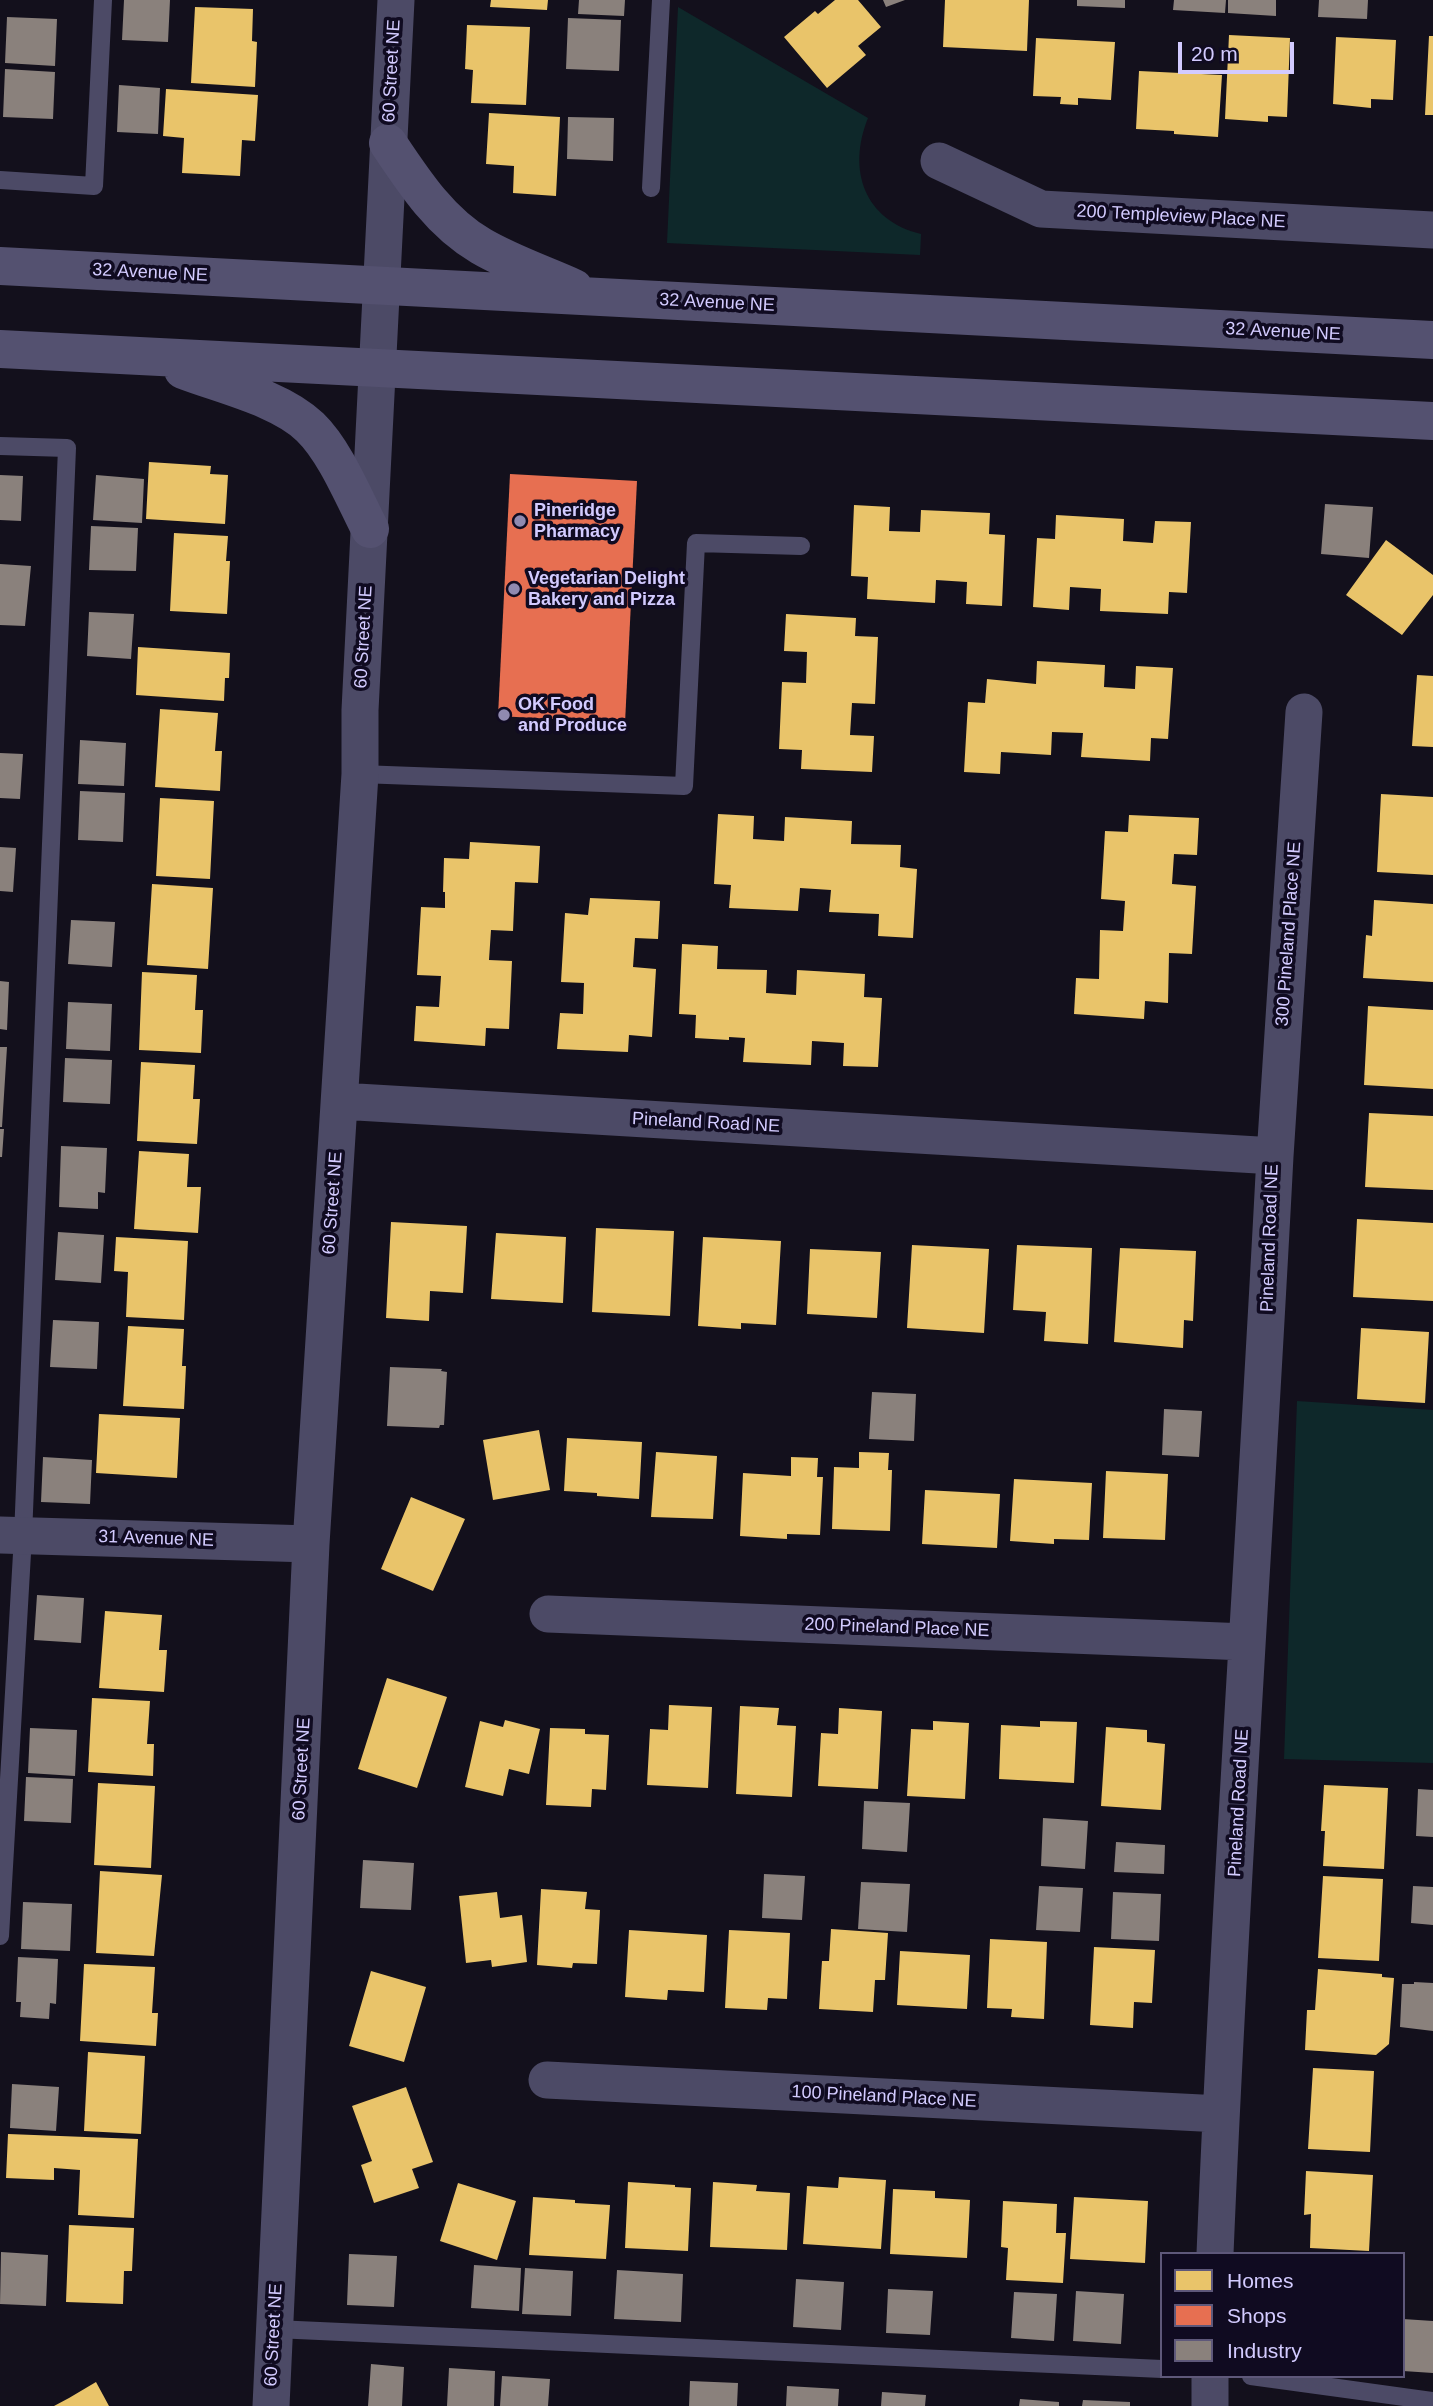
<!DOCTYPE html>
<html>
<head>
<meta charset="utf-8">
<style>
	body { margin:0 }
	#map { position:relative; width:1433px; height:2406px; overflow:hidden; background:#13101c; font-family:Helvetica,sans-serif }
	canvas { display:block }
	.legend { position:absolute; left:1160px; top:2252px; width:245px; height:126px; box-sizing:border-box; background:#100b21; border:2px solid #5e587a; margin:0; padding:9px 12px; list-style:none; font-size:21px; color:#d3cbff }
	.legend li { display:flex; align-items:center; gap:14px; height:35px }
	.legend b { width:35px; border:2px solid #5e587a }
	.scale { position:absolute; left:1178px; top:42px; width:116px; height:32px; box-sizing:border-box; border:4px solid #d3cbff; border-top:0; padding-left:9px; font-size:21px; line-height:24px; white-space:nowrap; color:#d3cbff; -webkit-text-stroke:5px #100b21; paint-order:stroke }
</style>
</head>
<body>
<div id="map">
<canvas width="1433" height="2406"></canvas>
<ul class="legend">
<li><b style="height:19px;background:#e9c46a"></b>Homes</li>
<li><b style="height:19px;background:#e76f51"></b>Shops</li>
<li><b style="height:19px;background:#8a817c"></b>Industry</li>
</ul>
<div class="scale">20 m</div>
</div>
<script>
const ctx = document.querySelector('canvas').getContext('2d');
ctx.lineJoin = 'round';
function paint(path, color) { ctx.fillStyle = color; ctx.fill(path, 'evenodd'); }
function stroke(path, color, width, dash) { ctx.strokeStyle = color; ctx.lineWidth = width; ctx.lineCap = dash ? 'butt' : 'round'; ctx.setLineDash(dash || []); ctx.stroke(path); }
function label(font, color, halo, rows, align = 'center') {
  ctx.font = font + ' Helvetica,sans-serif'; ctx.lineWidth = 7; ctx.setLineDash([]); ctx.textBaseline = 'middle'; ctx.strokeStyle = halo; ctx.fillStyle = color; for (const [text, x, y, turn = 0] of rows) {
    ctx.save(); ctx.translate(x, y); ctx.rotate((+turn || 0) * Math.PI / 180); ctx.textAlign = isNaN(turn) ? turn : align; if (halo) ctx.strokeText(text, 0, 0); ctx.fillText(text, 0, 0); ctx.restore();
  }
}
paint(new Path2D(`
	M678,7l190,111c-21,52 -4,102 53,116l-1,21 -253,-12z
	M1297,1401l136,9v353l-149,-4z`), '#0e282a');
paint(new Path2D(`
	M491,0h57l-1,10 -57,-3z
	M835,0h23l23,27 -23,19 8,9 -39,33 -43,-51 31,-26 3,3z
	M945,0h84l-2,51 -84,-4z
	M195,7l58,2 -1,32 5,1 -2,45 -64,-4z
	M467,25l63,2 -4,78 -55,-2 2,-33 -8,-1z
	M1229,35l61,3 -3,79 -19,-1v6l-43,-3z
	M1429,36h4v79h-8z
	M1336,37l60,3 -3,60 -22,-1v9l-38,-4z
	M1036,38l79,4 -4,58 -33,-2v7l-18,-1 1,-7 -28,-1z
	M1139,71l83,4 -4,62 -44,-3v-3l-38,-2z
	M166,89l92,6 -3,46 -13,-1 -2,36 -58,-3 2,-35 -21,-2z
	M489,113l71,4 -4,79 -43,-3 1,-27 -28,-2z
	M149,462l62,4 -1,8 18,1 -3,49 -79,-5z
	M854,505l36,2 -1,24 31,1 1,-22 69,3 -1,21 16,1 -3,71 -36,-2 1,-22 -31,-2 -1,23 -68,-4 1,-22 -17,-1z
	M1056,515l68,4 -1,22 30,2 2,-22 36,1 -4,71 -18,-1 -1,22 -68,-3 1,-22 -31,-2 -1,23 -36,-3 4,-69 18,1z
	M174,533l54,3 -2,25h4l-3,53 -57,-3z
	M1386,540l47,35v20l-31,40 -56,-40z
	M786,614l70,4 -1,18 23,1 -3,67 -23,-1 -2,32 24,1 -2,36 -71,-3 1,-19 -23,-1 3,-67 24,1 1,-31 -23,-1z
	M138,647l92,6 -1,25h-4l-1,23 -88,-6z
	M1037,661l68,4 -1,22 31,2 1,-23 37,2 -5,71 -17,-1 -1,23 -69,-4 2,-24 -31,-1 -1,23 -50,-3 -1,22 -36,-2 4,-70 17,1 2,-24 49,5z
	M1417,675l16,1v71l-21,-1z
	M160,709l58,4 -3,38h7l-2,40 -65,-4z
	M1381,794l52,3v78l-56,-3z
	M160,798l54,3 -4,78 -54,-3z
	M718,814l36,2 -1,23 31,2 1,-24 67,4 -1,23 50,1 -1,22 17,2 -4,69 -35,-2 1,-22 -50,-2 2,-22 -31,-2 -2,23 -69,-3 2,-23 -17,-1z
	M1129,815l70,3 -2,37 -23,-1 -2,30 24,2 -4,68 -23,-1 -1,50 -23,-2 -1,18 -70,-5 2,-36 23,1 1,-49 23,1 2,-30 -24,-2 4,-68 23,1z
	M470,842l70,4 -2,37 -23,-1 -2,49 -22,-1 -2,30 23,1 -3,68 -23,-1 -1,18 -71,-5 2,-35 23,1 2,-31 -24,-1 4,-68 24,1v-16h-2l1,-34 25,1z
	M152,884l61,4 -5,81 -61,-4z
	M590,898l70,3 -2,38 -23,-1 -2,29 23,2 -4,68 -23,-2 -1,17 -71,-3 3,-36 23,1 1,-31 -23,-1 4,-69 23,2z
	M1374,900l59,4v78l-70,-4 3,-43 6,1z
	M682,944l36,2 -1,23 50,1 -1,23 30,2 1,-25 68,4 -1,23 18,1 -4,69 -35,-1 1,-23 -32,-2 -1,24 -68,-3 2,-24 -16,-1v3l-34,-2 1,-23 -17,-1z
	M142,972l55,3 -2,35h8l-2,43 -62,-3z
	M1368,1006l65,4v79l-69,-4z
	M141,1062l54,3 -2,34h7l-3,45 -60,-3z
	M1369,1113l64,3v74l-68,-3z
	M139,1151l50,3 -2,33h14l-3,46 -64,-4z
	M1357,1219l76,4v78l-80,-4z
	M391,1222l76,4 -4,67 -33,-2 -1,30 -43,-3z
	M596,1228l78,3 -4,85 -78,-4z
	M496,1233l70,4 -3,66 -72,-4z
	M116,1237l72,4 -4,79 -58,-3 2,-45 -14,-1z
	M703,1237l78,4 -5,84 -35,-2v6l-43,-3z
	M912,1245l77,4 -5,84 -77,-5z
	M1017,1245l75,3 -4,96 -44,-3 2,-29 -33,-2z
	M1120,1248l76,3 -3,70 -9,-1 -1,28 -69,-6z
	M810,1249l71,3 -4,66 -70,-4z
	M128,1326l56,3 -2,37h4l-2,43 -61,-3z
	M1361,1328l68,4 -4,71 -68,-4z
	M99,1414l81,4 -3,60 -81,-5z
	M539,1430l11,60 -57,10 -10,-60z
	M567,1438l75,4 -3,57 -42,-3v-3l-33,-2z
	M656,1452l61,4 -4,63 -62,-2z
	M859,1452l30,1 -1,17h4l-2,61 -58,-2 2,-62 25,1z
	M791,1457l27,1 -1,19h6l-3,58 -33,-1v5l-47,-3 3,-63 48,3z
	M1106,1471l62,3 -3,66 -62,-2z
	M1014,1479l78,4 -3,57 -35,-1v5l-44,-3z
	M925,1490l75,4 -3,54 -75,-4z
	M411,1497l54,22 -32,72 -52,-22z
	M105,1611l57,4 -3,35h8l-3,42 -65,-4z
	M387,1678l60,19 -30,91 -59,-19z
	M92,1698l58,3 -3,43h7l-1,32 -65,-4z
	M669,1705l43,2 -4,81 -61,-3 3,-56 18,1z
	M740,1706l39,2 -2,17 19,1 -4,71 -56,-3z
	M839,1708l43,3 -4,78 -60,-3 3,-53 17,1z
	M505,1720l35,9 -11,45 -20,-5 -6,27 -38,-9 15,-66 23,6z
	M933,1721l36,2 -4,76 -58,-3 4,-67 22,1z
	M1040,1721l37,1 -3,61 -75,-4 2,-54 39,2z
	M1106,1727l41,3v12l18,2 -4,66 -60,-4z
	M550,1728l35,1v5l24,1 -3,55 -14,-1 -1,18 -45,-2z
	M98,1783l57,3 -4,82 -57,-3z
	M1324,1785l64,3 -4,81 -61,-3 2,-35h-4z
	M100,1871l62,4 -8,81 -58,-3z
	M1323,1876l60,3 -4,82 -61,-3z
	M541,1889l46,3 -2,17 15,1 -3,54 -24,-1 -1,5 -35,-3z
	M497,1892l3,26 22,-3 5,47 -35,5 -1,-7 -25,3 -7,-67z
	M831,1929l57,4 -3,47h-10l-2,32 -54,-3 3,-48h7z
	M629,1930l78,5 -3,57 -36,-2 -1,10 -42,-3z
	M729,1930l61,3 -3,66 -19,-1 -1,12 -42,-2z
	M990,1939l57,3 -3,77 -33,-2 1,-8 -25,-1z
	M1094,1947l61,3 -3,53 -18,-1 -1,26 -43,-3z
	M900,1951l70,4 -3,54 -70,-4z
	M84,1964l71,3 -3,46h6l-2,33 -76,-5z
	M1318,1969l64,5v3l12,1 -5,66 -13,11 -71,-5 2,-40h8z
	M371,1971l55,16 -22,75 -55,-16z
	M88,2052l57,4 -4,78 -57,-3z
	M1313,2068l61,3 -4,81 -62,-3z
	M406,2087l27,75 -21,7 7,19 -45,15 -13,-38 11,-4 -20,-55z
	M8,2134l130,5 -4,79 -56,-3 2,-45 -26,-2v12l-48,-2z
	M1306,2171l67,4 -4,76 -59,-3 1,-34 -7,1z
	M839,2177l47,3 -5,69 -78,-5 4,-58 31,2z
	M628,2182l47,3v2l16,1 -3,63 -63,-3z
	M713,2182l44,3 -1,6 34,2 -3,57 -77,-3z
	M458,2183l58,18 -19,59 -57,-19z
	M893,2189l42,2v7l35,2 -3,58 -77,-4z
	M533,2197l42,3v3l35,2 -4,54 -77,-4z
	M1074,2197l74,4 -3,62 -75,-4z
	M1003,2201l54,3 -1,29h10l-3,50 -57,-3 2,-32 -7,-1z
	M69,2225l65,3 -2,43h-8l-1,33 -57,-2z
	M96,2382l13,24h-55l15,-8z`), '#e9c46a');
paint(new Path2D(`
	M510,474l127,7 -12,242 -127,-7z`), '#e76f51');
paint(new Path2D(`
	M124,0h46l-2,42 -46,-2z
	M579,0h46l-1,16 -46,-2z
	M883,0h22l-19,7z
	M1077,0h48v8l-48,-2z
	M1174,0h52l-1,13 -52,-3z
	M1228,0h48v16l-48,-3z
	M1319,0h49l-1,19 -49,-2z
	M7,17l50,2 -2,47 -50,-3z
	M568,18l53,2 -2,51 -53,-2z
	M5,69l50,3 -2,47 -50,-2z
	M119,85l41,3 -2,46 -41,-2z
	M568,117l46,1 -1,43 -46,-2z
	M0,475l23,1 -2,45 -21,-1z
	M96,475l48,4 -2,44 -49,-3z
	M1325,504l48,3 -4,51 -48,-4z
	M91,526l47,2 -2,43 -47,-1z
	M0,564l31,2 -6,60 -25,-1z
	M89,612l45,2 -3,45 -44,-3z
	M80,740l46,3 -2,43 -46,-2z
	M0,753l23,1 -3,45 -20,-1z
	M80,791l45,2 -2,49 -45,-2z
	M0,847l16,1 -3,44 -13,-1z
	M71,920l44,2 -3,45 -44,-3z
	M0,981l9,1 -2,48 -7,-1z
	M68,1002l44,2 -2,47 -44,-2z
	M0,1047h7l-5,80h-2z
	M65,1058l47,2 -2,44 -47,-2z
	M0,1129h4l-2,28h-2z
	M61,1146l46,2 -2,45 -7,-1v17l-39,-2z
	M58,1232l46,3 -3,48 -46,-3z
	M53,1320l46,2 -2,47 -47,-2z
	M390,1367l52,2 -1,2 6,1 -3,53h-4l-1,3 -52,-2z
	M872,1392l44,2 -2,47 -45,-2z
	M1164,1409l38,2 -3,46 -37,-2z
	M43,1457l49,3 -2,44 -49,-2z
	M37,1595l47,3 -3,45 -47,-3z
	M30,1728l47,2 -2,46 -47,-3z
	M26,1777l47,2 -2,44 -47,-2z
	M1418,1789l15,1v47l-17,-1z
	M864,1801l46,2 -3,49 -45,-3z
	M1043,1818l45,3 -3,48 -44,-3z
	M1116,1842l49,3 -1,29 -50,-2z
	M363,1860l51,3 -3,47 -51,-2z
	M764,1874l41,2 -3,44 -40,-2z
	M861,1882l49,2 -3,48 -49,-3z
	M1039,1886l44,2 -3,44 -44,-2z
	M1413,1886l20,1v38l-22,-2z
	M1113,1892l48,2 -2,47 -48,-2z
	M23,1902l49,2 -2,47 -49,-2z
	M18,1957l40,2 -2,45 -6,-1 -1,16 -29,-2 1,-15h-5z
	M1414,1982l19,1v48l-33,-4 2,-43h12z
	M12,2084l47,3 -3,44 -46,-3z
	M1,2252l47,3 -2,51 -46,-2z
	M349,2254l48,2 -3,51 -47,-2z
	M474,2265l47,3 -2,43 -48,-3z
	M525,2268l48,3 -2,45 -49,-2z
	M617,2270l66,4 -2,48 -67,-3z
	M796,2279l48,3 -3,48 -48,-3z
	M888,2289l45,2 -3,44 -44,-2z
	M1076,2291l48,3 -3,50 -48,-3z
	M1014,2292l43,2 -3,47 -43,-3z
	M1403,2319l30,2v52l-30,-2z
	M371,2364l33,3 -2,39h-34z
	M449,2368l46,3 -1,35h-47z
	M502,2376l48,3 -2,27h-48z
	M690,2381l48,2 -1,23h-48z
	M787,2386l52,3 -1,17h-52z
	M882,2392l44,3 -1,11h-44z
	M1020,2399l39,3v4h-40z
	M1083,2400l47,2v4h-48z`), '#8a817c');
stroke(new Path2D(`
	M0,180l94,6 9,-186
	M651,188l10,-188
	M0,446l67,2 -44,1088 -23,400
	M360,774l324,12 12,-243 105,3
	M275,2329l887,40
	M1251,2376l182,25`), '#4c4a66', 18);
stroke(new Path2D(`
	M939,161l102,48 392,21
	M340,1101l935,55c-19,366 -45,731 -60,1098
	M1275,1156l29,-444
	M0,1535l311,9
	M548,1614l698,28
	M547,2080l674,34
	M271,2406l40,-862 49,-770v-64l36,-710
	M1210,2406v-30`), '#4c4a66', 37);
stroke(new Path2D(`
	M388,143c26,39 52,79 93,103 29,17 62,28 93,42
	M0,266l1433,74
	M0,349l1433,72
	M183,370c39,15 97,28 127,57 25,24 44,71 60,102`), '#545170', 38);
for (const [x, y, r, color] of [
	[520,521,7,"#908ab0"],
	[514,589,7,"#908ab0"],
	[504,715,7,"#908ab0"]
]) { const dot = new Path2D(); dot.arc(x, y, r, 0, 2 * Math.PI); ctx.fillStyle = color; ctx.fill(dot); stroke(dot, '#100b21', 2.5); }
label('18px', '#d3cbff', '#100b21', [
	["60 Street NE",392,71,-87],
	["200 Templeview Place NE",1181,217,3],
	["32 Avenue NE",150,273,3],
	["32 Avenue NE",717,303,3],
	["32 Avenue NE",1283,332,3],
	["60 Street NE",364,637,-87],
	["300 Pineland Place NE",1289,934,-86],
	["Pineland Road NE",706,1123,3],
	["60 Street NE",333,1203,-86],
	["Pineland Road NE",1270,1238,-88],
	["31 Avenue NE",156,1539,2],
	["200 Pineland Place NE",897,1628,2],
	["60 Street NE",302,1769,-87],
	["Pineland Road NE",1239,1803,-87],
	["100 Pineland Place NE",884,2097,3],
	["60 Street NE",274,2335,-87]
]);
label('bold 18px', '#d3cbff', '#100b21', [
	["Pineridge",534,511],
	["Pharmacy",534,532],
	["Vegetarian Delight",528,579],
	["Bakery and Pizza",528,600],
	["OK Food",518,705],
	["and Produce",518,726]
], 'left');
</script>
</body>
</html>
